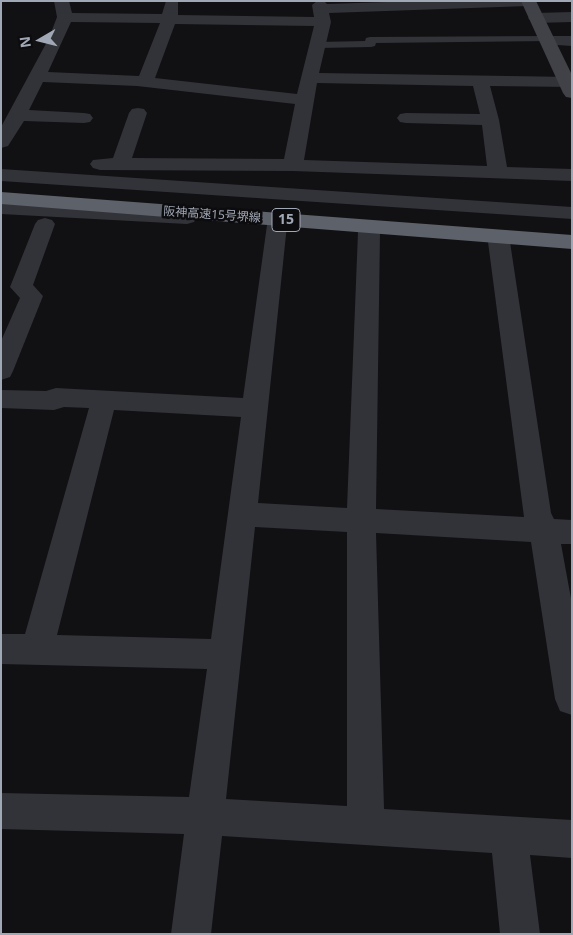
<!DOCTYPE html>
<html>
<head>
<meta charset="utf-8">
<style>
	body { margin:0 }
	#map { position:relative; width:573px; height:935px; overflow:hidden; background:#111113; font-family:"Noto Sans",sans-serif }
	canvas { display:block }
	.frame { position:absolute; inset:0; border:2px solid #a1a8b5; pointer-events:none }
	.north { position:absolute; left:15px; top:15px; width:50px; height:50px; -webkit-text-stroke:4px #0c0c0e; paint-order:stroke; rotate:262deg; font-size:14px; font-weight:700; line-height:20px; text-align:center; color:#a1a8b5 }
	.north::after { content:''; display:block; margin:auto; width:18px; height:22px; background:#a1a8b5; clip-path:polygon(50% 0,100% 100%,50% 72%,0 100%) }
</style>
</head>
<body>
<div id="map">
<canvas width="573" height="935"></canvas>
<div class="frame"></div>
<div class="north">N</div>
</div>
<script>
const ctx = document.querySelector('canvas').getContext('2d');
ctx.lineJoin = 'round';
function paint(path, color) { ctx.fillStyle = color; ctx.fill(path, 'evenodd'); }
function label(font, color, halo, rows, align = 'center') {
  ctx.font = font + ' "Noto Sans","Noto Sans JP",sans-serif'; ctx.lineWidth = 5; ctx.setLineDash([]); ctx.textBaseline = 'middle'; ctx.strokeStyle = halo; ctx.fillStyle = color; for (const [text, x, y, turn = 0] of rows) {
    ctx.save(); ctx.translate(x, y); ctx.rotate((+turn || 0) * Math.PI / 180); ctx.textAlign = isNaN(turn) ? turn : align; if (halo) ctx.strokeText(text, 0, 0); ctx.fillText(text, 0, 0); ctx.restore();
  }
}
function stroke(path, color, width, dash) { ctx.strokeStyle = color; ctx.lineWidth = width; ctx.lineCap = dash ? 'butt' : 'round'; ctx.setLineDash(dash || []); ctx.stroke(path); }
paint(new Path2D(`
	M546,36l5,3 -1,2 -174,2 -1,3 -4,1 -53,1 -5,-3 5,-3 47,-1 1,-3 4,-1z`), '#323338');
paint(new Path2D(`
	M54,1h15l3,12 90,1 4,-13h12v14l136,2 -2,-12 5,-4 8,1 2,2 89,-3h119l-2,4 -5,1 -199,7 2,9 -12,51 253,4v10l-82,-1 9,34 8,47 65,2v12l-279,-10 -193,-1 -7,-2 -3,-4 3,-4 20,-2 16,-45 3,-4 6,-1 6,1 3,4 -15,45 152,1 11,-55 -158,-18 -94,-4 -14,28 55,3 6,1 3,4 -3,4 -6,1 -60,-2 -16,25 -7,2v-21l48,-89 8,-21zM71,22l89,1 -21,53 -91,-4zM175,24l139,2 -17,68 -142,-16zM317,83l156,3 7,28 -74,-1 -6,1 -3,4 3,4 6,1 76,2 5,41 -183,-6z
	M572,12v10l-36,1 -5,-2 -3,-3 3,-3 5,-2z
	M548,36h24v10l-30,-2 -2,-3 2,-3z
	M1,169l571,38v12l-571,-38z
	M1,202l186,10 7,2 3,4 -3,4 -7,2 -186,-10z
	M45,218l7,2 3,4 -22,61 10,11 -30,75 -3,6 -9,3v-39l19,-43 -10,-11 25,-63 3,-4z
	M277,219l7,2 3,4 -29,278 89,5 11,-276 4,-5 7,-1 7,1 4,5 -4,277 148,8 -36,-275 3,-5 8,-2 8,2 3,5 41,271 3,6 18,1v24h-11l11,60v111l-12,-4 -5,-12 -24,-157 -155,-9 8,276 188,11v38l-42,-3 10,79h-40l-8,-81 -270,-17 -11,98h-40l13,-100 -183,-5v-36l188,4 18,-128 -206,-5v-30h24l64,-226 -25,-1 -10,3 -53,-2v-18l45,1 10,-3 187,10 24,-173 3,-4zM114,410l127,7 -30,222 -154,-4zM255,527l92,5v274l-121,-7z`), '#323338');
paint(new Path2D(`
	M521,1h15l36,74v23l-6,-1 -3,-4z`), '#404248');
paint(new Path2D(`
	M1,192l571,43v14l-571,-45z`), '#5d616a');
label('12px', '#a1a8b5', '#0c0c0e', [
	["阪神高速15号堺線",212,215,4]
]);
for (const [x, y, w] of [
	[286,220,28]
]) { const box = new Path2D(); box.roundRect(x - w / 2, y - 11.5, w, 23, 4); ctx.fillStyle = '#0c0c0e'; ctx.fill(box); stroke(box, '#a1a8b5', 1); }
label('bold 14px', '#a1a8b5', null, [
	["15",286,220]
]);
</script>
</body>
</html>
